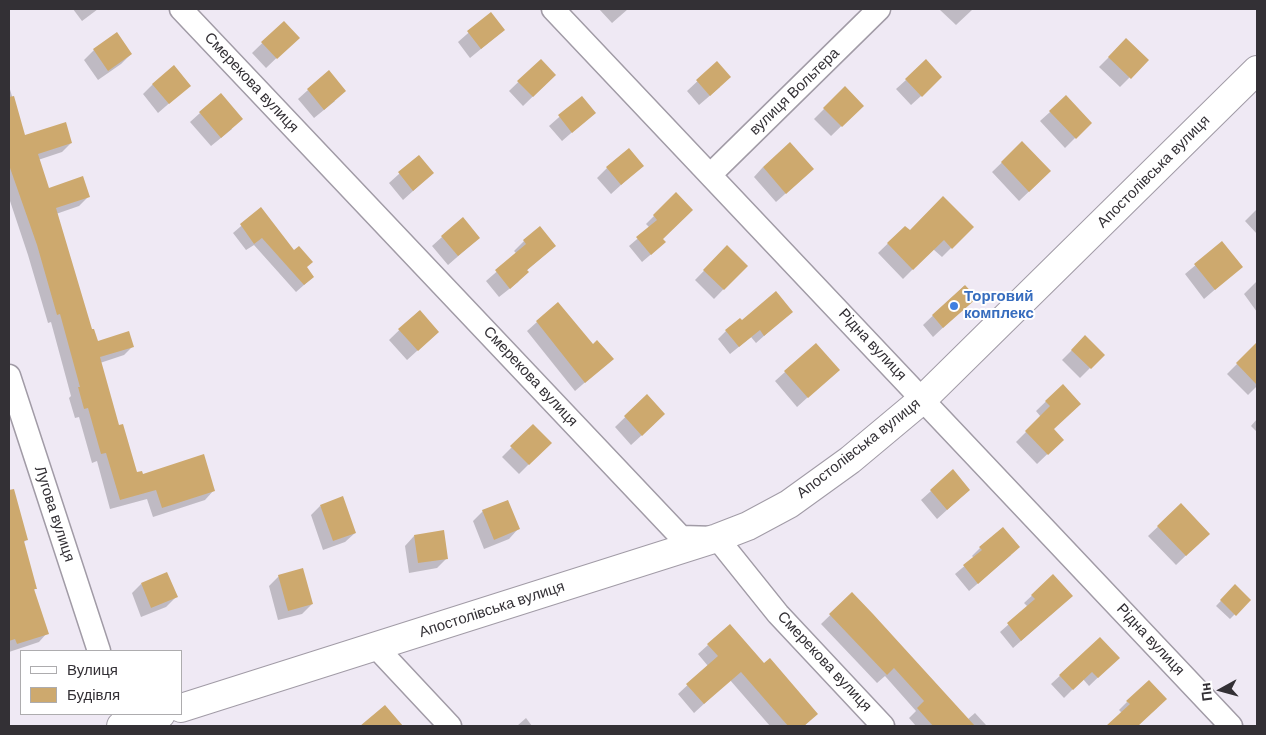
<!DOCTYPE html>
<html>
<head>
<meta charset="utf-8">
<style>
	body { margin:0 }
	#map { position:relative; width:1266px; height:735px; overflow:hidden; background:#efe9f4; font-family:"DM Sans",sans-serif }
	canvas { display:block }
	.frame { position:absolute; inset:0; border:10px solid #333035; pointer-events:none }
	.legend { position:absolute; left:20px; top:650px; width:162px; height:65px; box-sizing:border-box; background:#fff; border:1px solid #adacae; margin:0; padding:6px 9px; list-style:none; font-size:15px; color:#333035 }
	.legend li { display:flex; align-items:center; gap:10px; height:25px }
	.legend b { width:25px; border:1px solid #adacae }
	.north { position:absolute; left:1196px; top:665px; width:50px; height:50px; -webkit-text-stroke:4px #fff; paint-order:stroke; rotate:263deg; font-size:14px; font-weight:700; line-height:20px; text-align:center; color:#333035 }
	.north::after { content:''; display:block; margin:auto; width:18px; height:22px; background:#333035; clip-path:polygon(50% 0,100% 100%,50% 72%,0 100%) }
</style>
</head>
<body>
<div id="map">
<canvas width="1266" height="735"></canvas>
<div class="frame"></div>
<ul class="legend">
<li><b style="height:6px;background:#fff"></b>Вулиця</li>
<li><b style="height:14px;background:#cda96e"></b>Будівля</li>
</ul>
<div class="north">Пн</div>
</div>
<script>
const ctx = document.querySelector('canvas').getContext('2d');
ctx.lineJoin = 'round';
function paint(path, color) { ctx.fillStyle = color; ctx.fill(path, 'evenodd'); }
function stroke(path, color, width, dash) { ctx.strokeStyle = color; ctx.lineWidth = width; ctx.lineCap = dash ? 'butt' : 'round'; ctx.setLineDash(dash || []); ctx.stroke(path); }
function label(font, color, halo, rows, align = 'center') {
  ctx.font = font + ' "DM Sans",sans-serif'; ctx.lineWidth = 4; ctx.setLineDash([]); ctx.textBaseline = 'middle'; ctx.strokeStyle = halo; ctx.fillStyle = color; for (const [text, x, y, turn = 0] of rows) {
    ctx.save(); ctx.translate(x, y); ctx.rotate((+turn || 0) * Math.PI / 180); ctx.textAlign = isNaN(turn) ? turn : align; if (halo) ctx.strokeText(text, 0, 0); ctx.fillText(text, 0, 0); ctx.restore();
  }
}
paint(new Path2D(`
	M73,9h25l-16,12z
	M599,9h29l-16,14z
	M939,9h34l-17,16z
	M491,13l13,17 -34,28 -12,-16z
	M284,22l4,25 -22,21 -14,-15z
	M117,34l14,20 -10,10 -23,16 -14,-20 10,-10z
	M1126,40l21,20 -27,27 -21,-20z
	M541,60l14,15 -32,31 -14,-15z
	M717,63l3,24 -21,18 -12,-14z
	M906,80l25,7 -20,18 -15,-16z
	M153,84l36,2 -31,27 -15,-19z
	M9,86l15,51 47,6 -9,9 -24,8 10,29 40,8 -9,9 -23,8 35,117 6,11 36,4 -9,9 -24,8 18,64 18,46 78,17 -9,10 -52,17 -6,-18 -37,10 -13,-48 -5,2 -13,-46 -4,1 -6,-20 2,-2 -20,-74 -3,1 -20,-68 -19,-57z
	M845,88l17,18 -31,30 -17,-17z
	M308,90l27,11 -21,17 -16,-19z
	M582,97l12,16 -32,28 -13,-15z
	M1050,112l40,11 -25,25 -25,-27z
	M200,113l32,16 -21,17 -21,-24z
	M1022,143l18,38 -21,20 -27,-29z
	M419,156l14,17 -30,27 -14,-17z
	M642,166l-31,28 -14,-16 10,-10z
	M763,167l40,11 -27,24 -22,-25z
	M676,194l-15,45 -5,11 -14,12 -13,-16 21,-18 -4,-4z
	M261,209l52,68 -17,15 -42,-47 -8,5 -13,-17z
	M1257,209v25l-12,-13z
	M905,227l5,5 62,-5 -30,30 -9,-8 -30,30 -25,-26z
	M442,237l37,1 -31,27 -16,-19z
	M524,241l31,5 -29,25 -8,11 -19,15 -13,-16 31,-27 -3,-3z
	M1222,243l19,24 -37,32 -19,-25z
	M727,247l19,19 -32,33 -19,-19z
	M1257,281v31l-13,-18z
	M964,286l1,21 -32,30 -10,-12z
	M419,311l9,30 -21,19 -18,-20z
	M791,312l-35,31 -5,-6 -21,17 -12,-15 8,-8 15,-9z
	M537,322l55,24 20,13 -37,32 -48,-60z
	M1085,337l18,18 -23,23 -18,-18z
	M1256,345l1,41 -9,9 -21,-21z
	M785,372l43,7 -31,28 -22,-26z
	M1063,385l-11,45 10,10 -25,24 -21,-22 25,-25 -5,-6z
	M647,396l7,28 -23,21 -16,-18z
	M1257,419v13l-6,-6z
	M533,426l17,17 -31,31 -17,-17z
	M9,490l9,30 9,19 -4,4 13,45 -3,3 14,42 -8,9 -30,10z
	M931,491l28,8 -22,20 -16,-19z
	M1181,505l27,29 -32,31 -28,-29z
	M320,506l35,27 -10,9 -22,8 -12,-35z
	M483,511l35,18 -9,10 -25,10 -11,-28z
	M414,536l33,22 -10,10 -28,5 -4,-27z
	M980,548l31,7 -42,36 -14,-17 19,-16 -2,-2z
	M279,576l33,28 -10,10 -24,6 -9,-34z
	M1053,576l10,28 -50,44 -13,-16 28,-25 -4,-4z
	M141,584l35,13 -10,10 -25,10 -9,-24z
	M1235,586l14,14 -19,19 -14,-13z
	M852,594l103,113 -20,19h-19l-7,-8 7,-7 -31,-35 -8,7 -56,-59z
	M1100,639l10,27 -21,20 -6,-7 -19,19 -13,-14z
	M708,645l56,20 52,49 -12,12h-34l-40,-46 -36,33 -16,-19 30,-28 -10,-12z
	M1127,702l30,6 -21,18h-28l14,-13 -3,-3z
	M975,713l11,12 -2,1h-24z
	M526,718l6,8h-15z`), '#0003');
paint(new Path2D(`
	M491,12l14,18 -24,19 -14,-18z
	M284,21l16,17 -23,21 -16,-17z
	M117,32l15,22 -24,17 -15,-22z
	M1126,38l23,22 -18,19 -23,-22z
	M541,59l15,16 -23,22 -16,-16z
	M926,59l16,18 -20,20 -17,-18z
	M717,61l14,16 -21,19 -14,-16z
	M174,65l17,21 -22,18 -17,-20z
	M329,70l17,21 -22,19 -17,-21z
	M845,86l19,20 -22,21 -19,-19z
	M221,93l22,26 -22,19 -22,-26z
	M1066,95l26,28 -16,16 -27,-28z
	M14,96l11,39 41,-13 6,21 -34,11 11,34 34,-12 7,21 -34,11 36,121h2l4,12 31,-10 5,16 -34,10 19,68 4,-1 14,48 5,-1 1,3 61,-20 11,37 -53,17 -6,-18 -36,10 -14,-47 -5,1 -13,-46 -4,1 -6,-22h2l-20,-73 -3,1 -20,-70 -28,-80v-68z
	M582,96l14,17 -24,20 -14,-18z
	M1022,141l29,30 -22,21 -28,-30z
	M790,142l24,27 -28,25 -23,-27z
	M629,148l15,18 -23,19 -15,-18z
	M419,155l15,18 -21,18 -15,-19z
	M676,192l17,18 -30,29 3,3 -15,13 -15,-18 21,-17 -4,-5z
	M943,196l31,31 -22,22 -8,-9 -31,30 -26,-27 18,-17 5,4z
	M261,207l33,43 5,-4 14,16 -6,5 7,10 -10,8 -42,-47 -8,6 -14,-20z
	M463,217l17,21 -22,18 -17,-20z
	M540,226l16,20 -29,24 2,2 -19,17 -15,-19 31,-26 -3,-4z
	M1222,241l21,26 -28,23 -21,-26z
	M727,245l21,21 -24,24 -21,-20z
	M965,285l12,13 -34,30 -11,-13z
	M776,291l17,21 -29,24 -4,-6 -21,17 -14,-17 15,-12 2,2z
	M558,302l35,42 4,-4 17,19 -29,24 -49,-62z
	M420,310l19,22 -21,19 -20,-22z
	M1085,335l20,20 -14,14 -20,-19z
	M1257,342v43l-21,-22z
	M816,343l24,27 -32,28 -24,-27z
	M1063,384l18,20 -27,25 10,11 -16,15 -23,-24 25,-25 -5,-5z
	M647,394l18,20 -23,22 -18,-20z
	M533,424l19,19 -23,22 -19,-19z
	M953,469l17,21 -23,20 -17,-20z
	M14,489l14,51 -4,1 13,48h-3l15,45 -32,10 -2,-5 -6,2v-151z
	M343,496l13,37 -23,8 -13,-36z
	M508,500l12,29 -26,11 -12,-30z
	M1181,503l29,31 -24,22 -29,-30z
	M1003,527l17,20 -42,37 -15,-19 19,-15 -3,-3z
	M444,530l4,29 -30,4 -4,-28z
	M303,568l10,36 -25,7 -10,-36z
	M167,572l11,25 -27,11 -10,-25z
	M1053,574l20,22 -52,45 -14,-18 28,-24 -4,-4z
	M1235,584l16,16 -15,16 -16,-16z
	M852,592l21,22 102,112h-42l-16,-18 7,-7 -30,-33 -7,7 -58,-61z
	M730,624l34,39 6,-5 48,56 -14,12h-16l-47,-54 -37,32 -18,-20 32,-28 -11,-12z
	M1100,637l20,21 -22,20 -6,-6 -19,18 -14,-15z
	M1149,680l18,19 -29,27h-32l24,-22 -4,-3z
	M385,705l18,21h-43z`), '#cda96e');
const street = new Path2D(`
	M181,9l500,528 36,1 61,76 105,112
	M553,9l678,717
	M710,175l169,-166
	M9,376l90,275
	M376,647l74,79`);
const secondary = new Path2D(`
	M181,708l536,-170 31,-12 41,-22 61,-44 73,-61 334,-329
	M121,726l40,-12`);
stroke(street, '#a19ba6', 25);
stroke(secondary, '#a19ba6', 30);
stroke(street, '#fff', 22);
stroke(secondary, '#fff', 28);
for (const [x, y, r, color] of [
	[954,306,5,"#3f7fe0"]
]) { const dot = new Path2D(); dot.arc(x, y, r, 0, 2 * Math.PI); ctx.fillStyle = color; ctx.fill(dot); stroke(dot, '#fff', 2); }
label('15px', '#333035', '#fff', [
	["Смерекова вулиця",251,83,47],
	["вулиця Вольтера",795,92,-44],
	["Апостолівська вулиця",1154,172,-45],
	["Рідна вулиця",872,345,47],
	["Смерекова вулиця",530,377,47],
	["Апостолівська вулиця",859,449,-38],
	["Лугова вулиця",54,514,72],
	["Апостолівська вулиця",492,610,-18],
	["Рідна вулиця",1150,640,47],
	["Смерекова вулиця",824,662,47]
]);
label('bold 15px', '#366cbe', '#fff', [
	["Торговий",964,297],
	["комплекс",964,314]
], 'left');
</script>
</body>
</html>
